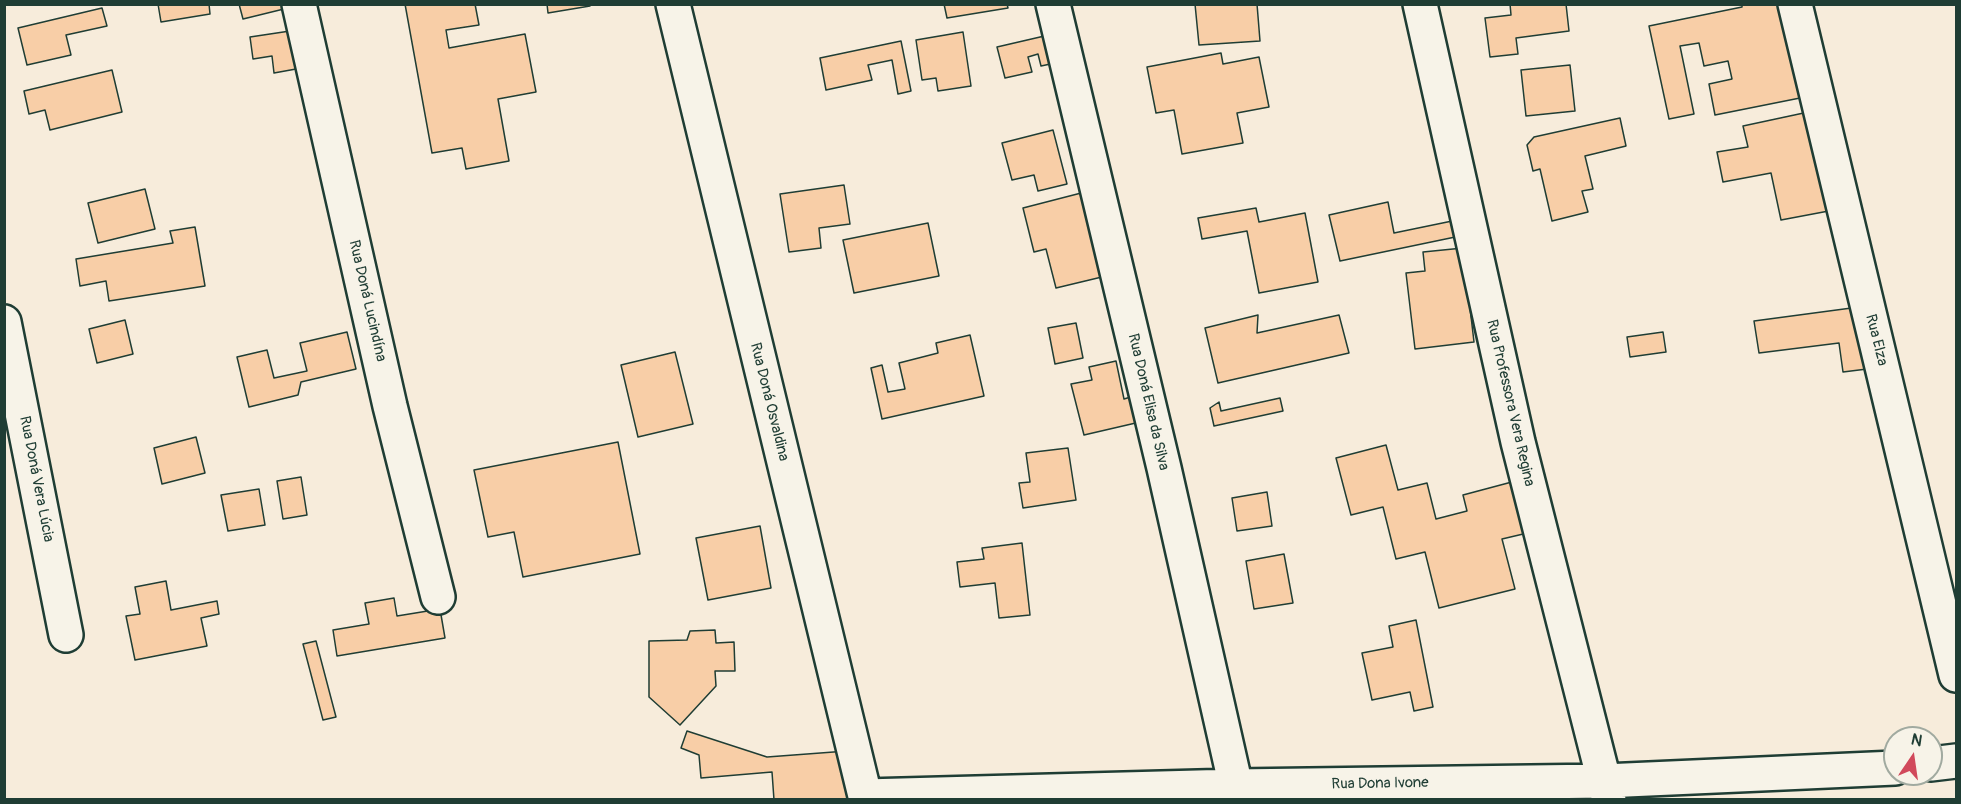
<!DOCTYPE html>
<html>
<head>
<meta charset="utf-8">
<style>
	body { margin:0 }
	#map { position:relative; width:1961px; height:804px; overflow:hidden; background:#f7ecdb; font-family:Pangolin,sans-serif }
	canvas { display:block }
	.frame { position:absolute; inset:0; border:6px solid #1f3d34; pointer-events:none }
	.north { position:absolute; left:1883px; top:726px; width:60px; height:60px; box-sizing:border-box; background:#f7f3e8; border:2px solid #a1aaa0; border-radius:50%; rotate:13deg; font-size:16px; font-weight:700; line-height:24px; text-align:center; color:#1f3d34 }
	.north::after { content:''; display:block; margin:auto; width:21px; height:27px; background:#d1495b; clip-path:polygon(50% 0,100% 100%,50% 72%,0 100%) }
</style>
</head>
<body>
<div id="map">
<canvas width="1961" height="804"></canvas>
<div class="frame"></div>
<div class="north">N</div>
</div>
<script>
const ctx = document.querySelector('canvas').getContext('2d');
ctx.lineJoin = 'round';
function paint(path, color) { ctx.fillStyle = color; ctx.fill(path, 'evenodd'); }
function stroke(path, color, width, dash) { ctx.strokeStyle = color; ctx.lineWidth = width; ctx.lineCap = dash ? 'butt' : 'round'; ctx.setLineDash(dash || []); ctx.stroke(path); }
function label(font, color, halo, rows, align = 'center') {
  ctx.font = font + ' Pangolin,sans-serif'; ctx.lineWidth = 4.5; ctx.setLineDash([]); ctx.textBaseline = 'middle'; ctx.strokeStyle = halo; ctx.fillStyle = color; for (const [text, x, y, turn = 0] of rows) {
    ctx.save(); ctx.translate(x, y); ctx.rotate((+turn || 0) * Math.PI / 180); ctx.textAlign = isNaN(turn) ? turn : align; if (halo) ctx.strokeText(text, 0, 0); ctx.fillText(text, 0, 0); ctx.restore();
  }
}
const building = new Path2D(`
	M158,4h51l1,10 -49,8z
	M239,4h53v3l-49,12z
	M405,4h70l4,21 -33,5 3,18 76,-14 11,58 -38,7 11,62 -43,8 -4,-21 -30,5z
	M547,4h43v2l-42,7z
	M944,4h63l1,4 -61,10z
	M1195,4h62l3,37 -61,4z
	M1510,4h56l3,27 -53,7 2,16 -28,3 -5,-39 26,-3z
	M1742,4h44l19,93 -90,18 -6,-31 23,-5 -4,-18 -24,5 -5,-23 -19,3 14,68 -25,5 -20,-93 93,-19z
	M102,8l5,18 -41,9 5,20 -44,10 -9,-37z
	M290,31l6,38 -22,4 -2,-17 -19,3 -3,-22z
	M963,32l8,54 -33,5 -2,-13 -14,2 -6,-40z
	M1053,34l7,28 -19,4 -3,-12 -10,3 4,15 -27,6 -8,-31z
	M901,41l10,50 -13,3 -6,-34 -24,5 4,15 -46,10 -6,-32z
	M1221,53l2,11 36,-7 10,50 -32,6 6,30 -61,11 -8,-44 -18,3 -9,-46z
	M1570,65l5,46 -49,5 -5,-46z
	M112,70l10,42 -72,18 -5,-20 -16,4 -5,-23z
	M1813,111l21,99 -53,10 -10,-47 -48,9 -6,-30 31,-5 -5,-21z
	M1620,118l6,28 -41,10 8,33 -11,2 6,21 -36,9 -12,-52 -7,2 -6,-26 7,-8z
	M1053,130l14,54 -29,7 -4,-16 -22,5 -10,-37z
	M844,185l6,39 -31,4 2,20 -32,4 -9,-58z
	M145,189l10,40 -57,14 -10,-40z
	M1085,192l21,84 -50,12 -10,-39 -12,3 -11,-44z
	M1388,202l6,31 63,-13 3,16 -120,25 -11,-46z
	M1256,208l3,14 46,-9 13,69 -59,11 -12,-62 -45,8 -4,-21z
	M928,223l11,53 -85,17 -11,-53z
	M195,227l10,59 -96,15 -3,-20 -26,5 -4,-27 97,-16 -3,-12z
	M1463,248l11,94 -59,7 -9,-76 19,-2 -2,-19z
	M1859,307l8,62 -24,3 -4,-29 -80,10 -5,-32z
	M1258,315l-1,18 82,-18 10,38 -131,30 -13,-55z
	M125,320l8,34 -36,9 -8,-34z
	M1076,323l7,35 -28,6 -7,-36z
	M347,332l9,37 -55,13 -3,13 -49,12 -12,-50 30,-7 7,28 33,-7 -7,-28z
	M1663,332l3,20 -36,5 -3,-20z
	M970,335l14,61 -102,23 -11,-51 11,-3 6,27 17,-3 -6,-26 39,-10 -2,-10z
	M675,352l18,72 -55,13 -17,-72z
	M1116,361l8,38 10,-3 6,26 -56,13 -13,-51 21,-4 -3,-13z
	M1280,398l3,13 -69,15 -4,-18 9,-6 2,9z
	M196,437l9,36 -43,11 -8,-36z
	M618,442l22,112 -117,23 -9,-45 -26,5 -14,-67z
	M1386,445l12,45 29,-7 9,36 31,-8 -4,-16 60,-16 13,52 -34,8 13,50 -76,19 -14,-56 -29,7 -13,-52 -32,8 -15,-57z
	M1068,448l8,52 -53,8 -4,-25 11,-1 -4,-29z
	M301,477l6,38 -24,4 -6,-38z
	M259,489l6,36 -37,6 -7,-36z
	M1267,492l5,34 -35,5 -5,-33z
	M760,526l11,62 -63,12 -12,-62z
	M1022,543l8,72 -31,3 -4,-35 -35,4 -3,-25 27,-3 -2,-11z
	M1284,554l9,49 -39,6 -8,-48z
	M166,581l5,29 46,-9 2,13 -18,4 6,28 -72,14 -9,-44 14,-2 -5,-27z
	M394,598l3,18 43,-7 5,29 -108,18 -4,-26 36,-6 -4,-21z
	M1416,620l17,87 -19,4 -4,-19 -38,8 -10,-47 31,-6 -4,-21z
	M715,630l1,13 18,-1 1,29h-20l1,15 -36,39 -31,-28v-56l38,-1 3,-9z
	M316,641l20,76 -13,3 -20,-76z
	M687,731l80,26 80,-6 4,49h-77l-2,-28 -71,6 -2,-23 -18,-7z`);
paint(building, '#f8cea7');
stroke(building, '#1f3d34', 1.5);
const minor = new Path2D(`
	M299,4l91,402 48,191
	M673,4l193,796
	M1053,4l111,464 75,332
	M1420,4l98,438 91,358
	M1795,4l161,671
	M4,322l62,313
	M1931,764l25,-3
	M865,796l370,-10 369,-5 291,-13`);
stroke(minor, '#1f3d34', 38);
stroke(minor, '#f7f3e8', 33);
label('15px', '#1f3d34', '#f7f3e8', [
	["Rua Doná Lucindína",367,301,77],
	["Rua Elza",1876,340,76],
	["Rua Doná Osvaldina",769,402,76],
	["Rua Doná Elisa da Silva",1148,402,77],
	["Rua Professora Vera Regina",1510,403,77],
	["Rua Doná Vera Lúcia",36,479,79],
	["Rua Dona Ivone",1380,784,-1]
]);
</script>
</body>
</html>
